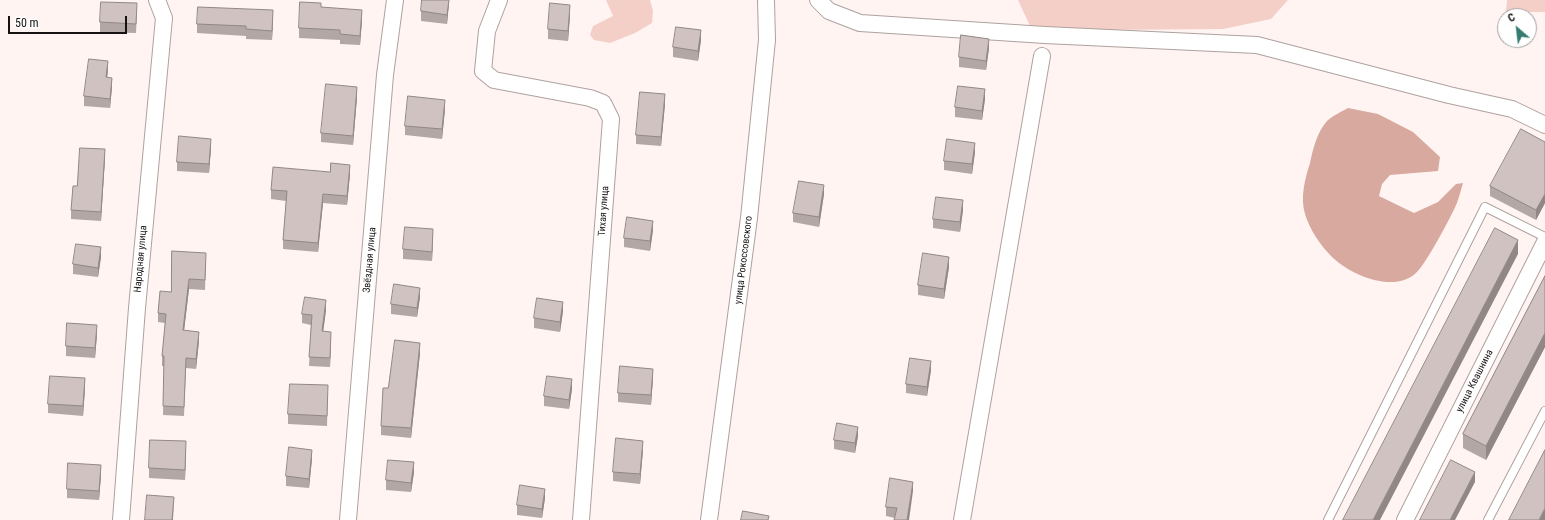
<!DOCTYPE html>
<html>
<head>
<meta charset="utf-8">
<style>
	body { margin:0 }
	#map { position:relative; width:1545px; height:520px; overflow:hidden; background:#fff4f2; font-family:"Roboto Condensed",sans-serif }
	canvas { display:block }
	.north { position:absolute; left:1497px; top:8px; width:40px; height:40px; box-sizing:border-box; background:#fff; border:1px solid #a2a0a0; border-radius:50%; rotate:332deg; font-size:11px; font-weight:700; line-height:16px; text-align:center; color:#161211 }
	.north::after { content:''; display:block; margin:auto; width:14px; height:18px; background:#357b70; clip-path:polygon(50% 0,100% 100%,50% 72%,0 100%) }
	.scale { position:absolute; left:8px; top:16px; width:119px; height:18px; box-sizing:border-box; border:2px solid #161211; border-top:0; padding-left:5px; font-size:12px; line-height:14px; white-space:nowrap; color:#161211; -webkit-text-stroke:3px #fff; paint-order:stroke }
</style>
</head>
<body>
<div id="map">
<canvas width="1545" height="520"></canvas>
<div class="north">С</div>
<div class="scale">50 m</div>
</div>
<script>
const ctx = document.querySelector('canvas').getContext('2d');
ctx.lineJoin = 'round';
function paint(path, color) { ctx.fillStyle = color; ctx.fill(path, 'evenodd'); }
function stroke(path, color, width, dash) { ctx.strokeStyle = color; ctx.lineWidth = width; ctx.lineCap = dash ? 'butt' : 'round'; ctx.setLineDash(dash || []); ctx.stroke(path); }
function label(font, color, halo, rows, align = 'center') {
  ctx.font = font + ' "Roboto Condensed",sans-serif'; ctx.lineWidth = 3; ctx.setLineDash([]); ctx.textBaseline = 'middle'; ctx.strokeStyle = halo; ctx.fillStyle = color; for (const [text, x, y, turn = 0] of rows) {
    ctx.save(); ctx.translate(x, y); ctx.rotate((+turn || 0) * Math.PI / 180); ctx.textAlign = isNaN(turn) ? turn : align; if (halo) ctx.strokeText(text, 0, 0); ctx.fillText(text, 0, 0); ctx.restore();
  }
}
paint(new Path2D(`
	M606,0h44l3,11 -1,12 -17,10 -25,10 -16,-3 -4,-5 3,-9 20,-10z
	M1018,0h270l-17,19 -48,10 -124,1 -69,-4z
	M1507,0h38v12h-39z`), '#f4cfc8');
paint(new Path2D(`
	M1348,108l30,6 35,18 27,25 -2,14 -48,4 -8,9 -3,12 35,17 24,-11 18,-18 7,-1c-2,7 -4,14 -6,20 -6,14 -32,63 -42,71 -23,19 -64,1 -83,-17 -12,-12 -22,-27 -27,-43 -5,-17 0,-35 5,-51 3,-14 7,-31 17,-42 5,-5 14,-9 21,-13z`), '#d8a99f');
const lane = new Path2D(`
	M1328,520l157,-313 60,30
	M1488,520l57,-109`);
const street = new Path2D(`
	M499,0l-12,31 -4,40 11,9 96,18 13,5 8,16 -30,401
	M818,0l11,11 31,12 185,12 212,10 192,50 63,14 33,16
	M121,520l16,-212 27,-290 -7,-18
	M348,520l37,-445 10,-75
	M709,520l40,-302 18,-178 -1,-40
	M962,520l80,-464
	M1405,520l140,-278`);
stroke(lane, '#aea29f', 10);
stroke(street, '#aea29f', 18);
stroke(lane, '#fff', 8);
stroke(street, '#fff', 16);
paint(new Path2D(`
	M449,0l-2,24 -26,-3v-10z
	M321,7l41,13 -2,25 -20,-1v-4l-41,-2v-10z
	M137,13l-1,20 -36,-1v-10z
	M570,15l-2,26 -20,-2v-10z
	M273,20l-1,20 -26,-1v-3l-49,-3v-9z
	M701,40l-3,21 -25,-4v-10z
	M989,48l-3,22 -27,-3v-10z
	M108,70l-1,7 5,10 -2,21 -26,-2v-10z
	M357,97l-4,48 -32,-3v-9z
	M985,99l-3,21 -27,-3v-10z
	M665,104l-4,42 -25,-2v-9z
	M445,109l-3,30 -37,-4v-9z
	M1545,142v61l-9,17 -46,-24v-10z
	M211,148l-2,25 -32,-2v-9z
	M975,152l-3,22 -28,-4v-9z
	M105,158l-4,63 -30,-2v-9l6,-24z
	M350,174l-3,31 -24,-2 -5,49 -35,-3v-9l3,-39 -15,-2v-9z
	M824,194l-5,33 -26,-5v-9z
	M963,210l-3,22 -27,-4v-9z
	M653,230l-3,21 -26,-4v-9z
	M433,238l-1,23 -29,-2v-10z
	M101,257l-3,20 -25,-3v-10z
	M206,262l-1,28 -16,-1 -5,41 15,11 -3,28 -10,-1 -2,48 -21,-1 1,-49h-2v-10l3,-33 -7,-1v-9l13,-21z
	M949,267l-5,32 -26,-4v-10z
	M1545,276v71l-59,113 -23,-12v-14z
	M420,297l-3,20 -26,-3v-10z
	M326,310l-3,21 8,10 -1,26 -21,-1 2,-41 -9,-2v-9z
	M563,311l-3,21 -26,-4v-10z
	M97,334l-2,24 -29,-2v-10z
	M420,353l-9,85 -30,-3v-9l7,-38z
	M931,370l-4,26 -21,-3v-9z
	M653,378l-2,27 -33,-3v-9z
	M85,388l-2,28 -35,-3v-9z
	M572,389l-3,20 -25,-3v-10z
	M328,395l-1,31 -39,-2v-10z
	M858,436l-3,17 -21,-4v-9z
	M643,450l-3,34 -27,-3v-9z
	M186,451l-1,29 -36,-2v-10z
	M312,459l-3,29 -23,-2v-10z
	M414,472l-3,20 -25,-2v-10z
	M101,475l-2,25 -32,-2v-9z
	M913,491l-18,27 -9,-2v-9z
	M545,498l-3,20 -25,-3v-10z`), '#b2a7a5');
paint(new Path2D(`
	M449,0v4l-2,20v-9z
	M570,5v10l-2,26v-10z
	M273,10v10l-1,20v-9z
	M362,10v10l-2,25v-9z
	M701,30v10l-3,21v-10z
	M989,39v9l-3,22v-9z
	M108,61v9l-2,17v-10z
	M112,78v9l-2,21v-9z
	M357,87v10l-4,48v-9z
	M985,89v10l-3,21v-9z
	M665,94v10l-4,42v-9z
	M445,100v9l-3,30v-10z
	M211,139v9l-2,25v-9z
	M975,143v9l-3,22v-10z
	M105,149v9l-4,63v-9z
	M350,165v9l-3,31v-9z
	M824,185v9l-5,33v-10z
	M323,194v9l-5,49v-9z
	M1545,194v9l-9,17v-10z
	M963,200v10l-3,22v-10z
	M653,221v9l-3,21v-10z
	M433,229v9l-1,23v-9z
	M1518,240v14l-138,266h-7z
	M101,247v10l-3,20v-9z
	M949,257v10l-5,32v-10z
	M189,279v10l-6,51v-10z
	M420,288v9l-3,20v-9z
	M326,300v10l-4,31v-10z
	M563,302v9l-3,21v-10z
	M97,325v9l-2,24v-10z
	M199,332v9l-3,28v-10z
	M331,332v9l-1,26v-9z
	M1545,333v14l-59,113v-14z
	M420,343v10l-9,85v-10z
	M931,361v9l-4,26v-9z
	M653,369v9l-2,27v-10z
	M85,378v10l-2,28v-10z
	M572,379v10l-3,20v-9z
	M858,427v9l-3,17v-10z
	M186,441v10l-1,29v-10z
	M643,441v9l-3,34v-10z
	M312,450v9l-3,29v-9z
	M414,462v10l-3,20v-9z
	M101,465v10l-2,25v-9z
	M1475,472v10l-20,38h-5z
	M913,482v9l-4,29h-2z
	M545,489v9l-3,20v-9z
	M174,497l-1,23h-1z
	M1545,508v12h-6z`), '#918886');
const building = new Path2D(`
	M422,0h27l-2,15 -26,-4z
	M101,2l36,1 -1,21 -36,-2z
	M300,2l21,1v4l41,3 -2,26 -20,-2v-4l-41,-2z
	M550,3l20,2 -2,26 -20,-2z
	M198,7l75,3 -1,21 -26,-2v-3l-49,-2z
	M676,27l25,3 -3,21 -25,-4z
	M961,35l28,4 -3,22 -27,-4z
	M89,59l19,2 -2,16 6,1 -2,21 -26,-3z
	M326,84l31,3 -4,49 -32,-3z
	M958,86l27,3 -3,22 -27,-4z
	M640,92l25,2 -4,43 -25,-2z
	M408,96l37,4 -3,29 -37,-3z
	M1521,129l24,13v52l-9,16 -46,-24z
	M179,136l32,3 -2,25 -32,-2z
	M947,139l28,4 -3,21 -28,-3z
	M80,148l25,1 -4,63 -30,-2 2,-24h4z
	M331,163l19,2 -3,31 -24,-2 -5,49 -35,-3 4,-49 -16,-1 2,-23 57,5z
	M799,181l25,4 -5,32 -26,-4z
	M936,197l27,3 -3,22 -27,-3z
	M627,217l26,4 -3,20 -26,-3z
	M405,227l28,2 -1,23 -29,-3z
	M1495,228l23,12 -145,280h-30z
	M76,244l25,3 -3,21 -25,-4z
	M172,251l34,2 -1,27 -16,-1 -6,51 16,2 -3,27 -10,-1 -2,49 -21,-1 1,-50h-2l4,-42 -8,-1 2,-22 11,1z
	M923,253l26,4 -5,32 -26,-4z
	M1545,276v57l-59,113 -23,-12z
	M394,284l26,4 -3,20 -26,-4z
	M305,297l21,3 -4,31 9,1 -1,26 -21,-1 3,-42 -10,-1z
	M537,298l26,4 -3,20 -26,-4z
	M67,323l30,2 -2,23 -29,-2z
	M395,340l25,3 -9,85 -30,-2 2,-38h5z
	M910,358l21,3 -4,26 -21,-3z
	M620,366l33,3 -2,26 -33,-2z
	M50,376l35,2 -2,28 -35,-2z
	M547,376l25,3 -3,21 -25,-4z
	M290,384l38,1 -1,31 -39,-2z
	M837,423l21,4 -3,16 -21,-3z
	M616,438l27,3 -3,33 -27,-2z
	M150,440l36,1 -1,29 -36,-2z
	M289,447l23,3 -3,29 -23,-3z
	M1545,450v58l-6,12h-30z
	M388,460l26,2 -3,21 -25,-3z
	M1451,460l24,12 -25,48h-30z
	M68,463l33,2 -2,26 -32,-2z
	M890,478l23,4 -6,38h-13l3,-12 -11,-1z
	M520,485l25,4 -3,20 -25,-4z
	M147,495l27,2 -2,23h-27z
	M743,511l26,5 -1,4h-27z`);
paint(building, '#cfc2c0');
stroke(building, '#918886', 1);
label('10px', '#161211', '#fff', [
	["Тихая улица",604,211,-86],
	["Народная улица",141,259,-85],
	["Звёздная улица",370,260,-85],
	["улица Рокоссовского",744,260,-83],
	["улица Квашнина",1475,381,-63]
]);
</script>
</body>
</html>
